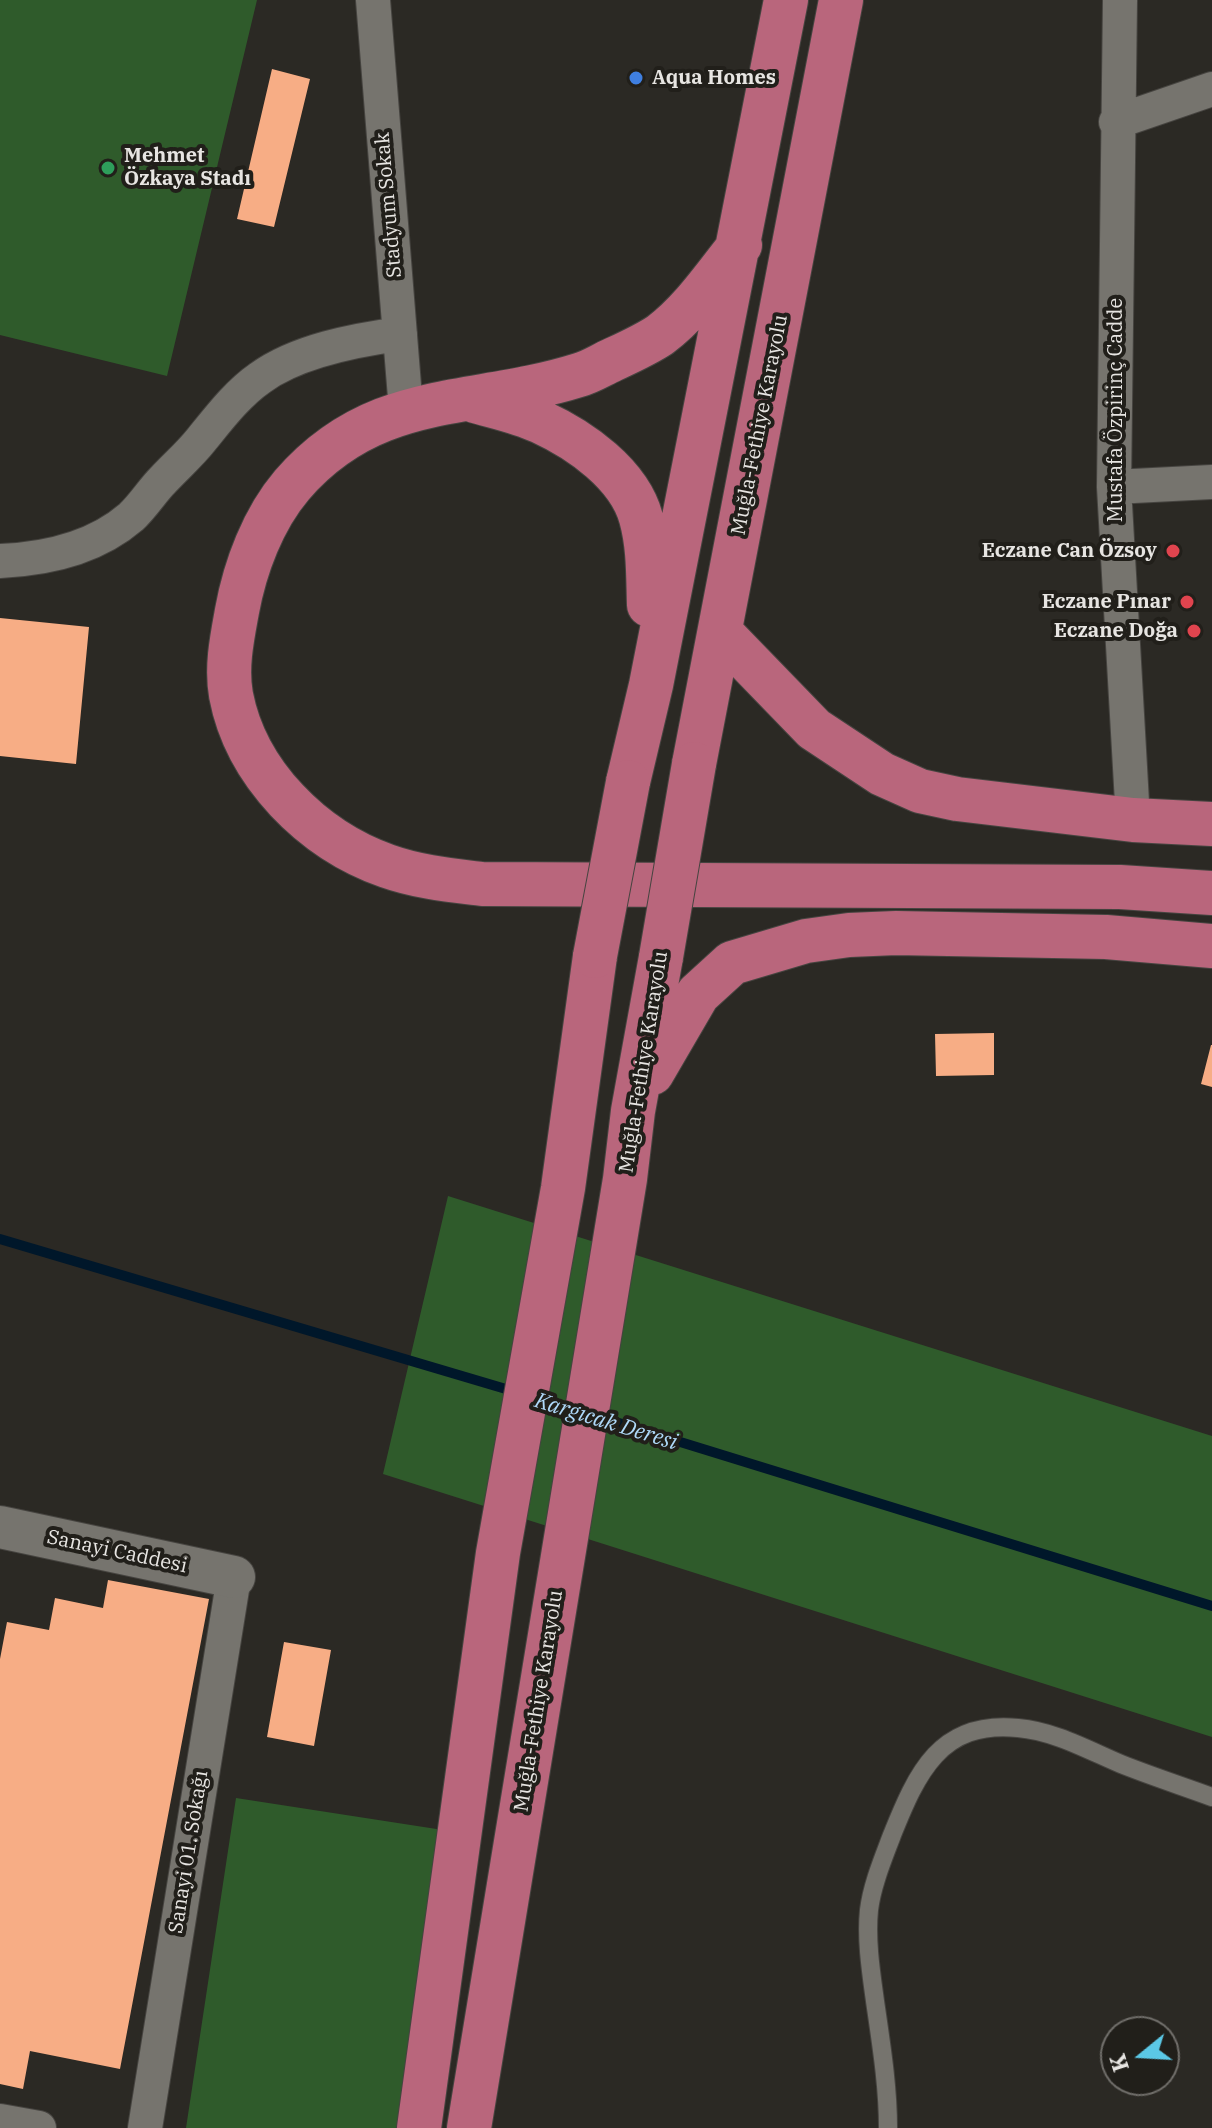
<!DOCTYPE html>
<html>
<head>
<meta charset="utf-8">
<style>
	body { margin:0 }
	#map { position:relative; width:1212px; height:2128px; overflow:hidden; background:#2b2924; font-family:"IBM Plex Serif",serif }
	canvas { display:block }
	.north { position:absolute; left:1100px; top:2016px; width:80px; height:80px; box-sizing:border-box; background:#211f1a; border:2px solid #706e6a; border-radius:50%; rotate:252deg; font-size:22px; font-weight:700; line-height:32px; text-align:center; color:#e7e5e2 }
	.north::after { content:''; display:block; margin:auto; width:28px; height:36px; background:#5bc8e6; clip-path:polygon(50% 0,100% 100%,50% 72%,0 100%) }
</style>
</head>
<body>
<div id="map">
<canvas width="1212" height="2128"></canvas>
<div class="north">K</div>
</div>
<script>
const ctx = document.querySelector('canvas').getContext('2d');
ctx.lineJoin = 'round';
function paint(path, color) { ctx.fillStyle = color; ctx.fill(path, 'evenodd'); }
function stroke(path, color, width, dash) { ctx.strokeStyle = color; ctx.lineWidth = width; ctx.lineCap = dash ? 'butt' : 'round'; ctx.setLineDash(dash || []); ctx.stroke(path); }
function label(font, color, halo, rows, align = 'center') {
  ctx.font = font + ' "IBM Plex Serif",serif'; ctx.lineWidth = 8; ctx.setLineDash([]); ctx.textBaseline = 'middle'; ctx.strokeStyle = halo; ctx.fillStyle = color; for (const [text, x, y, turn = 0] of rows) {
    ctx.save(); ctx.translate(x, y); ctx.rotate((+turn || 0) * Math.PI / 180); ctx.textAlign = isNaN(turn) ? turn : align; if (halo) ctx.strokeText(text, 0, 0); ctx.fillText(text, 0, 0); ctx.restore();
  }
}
paint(new Path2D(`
	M0,0h257l-90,376 -167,-41z
	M448,1196l764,240v301l-829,-263z
	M236,1798l207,32 -40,298h-217z`), '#2f5b2b');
stroke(new Path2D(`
	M0,1239l516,153
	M535,1398l42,13
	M596,1416l616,190`), '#00172a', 10);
paint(new Path2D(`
	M272,69l38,10 -36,148 -37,-8z
	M0,618l89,9 -13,137 -76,-8z
	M994,1033v42l-58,1 -1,-42z
	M1211,1045h1v42l-11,-3z
	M108,1580l101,19 -89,470 -90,-18 -7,38 -23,-5v-425l7,-37 42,8 6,-32 48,10z
	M284,1642l47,8 -17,96 -47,-9z`), '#f7ad85');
const service = new Path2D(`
	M888,2128c0,-43 -7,-85 -13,-127 -4,-29 -9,-61 -6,-91 3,-25 14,-51 23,-75 25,-62 48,-115 126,-107 36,3 70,22 103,36 30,12 61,22 91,33`);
const minor = new Path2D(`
	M373,0l33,410
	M1120,0l-6,487 19,333
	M1116,122l96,-33
	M1114,487l98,-5
	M0,561c47,-2 94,-12 131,-44 12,-11 21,-26 32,-37 13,-14 27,-26 38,-40 18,-22 36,-46 59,-62 37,-27 95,-38 140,-44
	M0,2121l39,7
	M145,2128l89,-551`);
const tertiary = new Path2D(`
	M0,1527l234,50`);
const trunk = new Path2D(`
	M740,245c-25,31 -48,66 -80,90 -15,10 -33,18 -48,25 -11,5 -22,12 -33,15 -108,34 -204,14 -287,110 -29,34 -47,82 -55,126 -5,27 -11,56 -6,84 15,79 82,145 156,171 31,11 62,14 95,18l638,3 92,6
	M475,401c21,6 45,11 66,21 39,18 88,52 100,96 8,29 7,58 8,87
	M721,633l93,96 68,45 38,17 37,8 176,21 79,4
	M694,764l147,-764
	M628,782l23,-97 135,-685
	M652,1073l46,-79 34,-31 74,-22 43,-6 47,-2 210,4 106,9
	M419,2128l79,-575 65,-365 32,-232
	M469,2128l156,-949 8,-68 28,-154`);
stroke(service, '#464440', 20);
stroke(minor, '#464440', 36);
stroke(tertiary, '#464440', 44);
stroke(trunk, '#464440', 46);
stroke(service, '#76746e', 18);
stroke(minor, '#76746e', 34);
stroke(tertiary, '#76746e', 42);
stroke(trunk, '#b9667c', 44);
const trunkBridge = new Path2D(`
	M595,956l33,-174
	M661,957l33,-193`);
stroke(trunkBridge, '#464440', 46, []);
stroke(trunkBridge, '#b9667c', 44);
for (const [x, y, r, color] of [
	[636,78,8,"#3f7fe0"],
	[108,168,8,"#2e9e5b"],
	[1173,551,8,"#e0444e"],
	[1187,602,8,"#e0444e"],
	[1194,631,8,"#e0444e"]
]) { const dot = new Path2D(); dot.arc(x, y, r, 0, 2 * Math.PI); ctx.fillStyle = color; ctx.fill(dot); stroke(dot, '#211f1a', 3); }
label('bold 20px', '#e7e5e2', '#211f1a', [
	["Aqua Homes",652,78,"left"],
	["Mehmet",124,156,"left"],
	["Özkaya Stadı",124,179,"left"],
	["Eczane Can Özsoy",1157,551],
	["Eczane Pınar",1171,602],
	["Eczane Doğa",1178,631]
], 'right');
label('20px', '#e7e5e2', '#211f1a', [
	["Stadyum Sokak",389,205,-95],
	["Mustafa Özpirinç Cadde",1116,410,-90],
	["Muğla-Fethiye Karayolu",760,425,-79],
	["Muğla-Fethiye Karayolu",644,1062,-81],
	["Sanayi Caddesi",117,1552,12],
	["Muğla-Fethiye Karayolu",539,1701,-81],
	["Sanayi 01. Sokağı",189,1852,-81]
]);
label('italic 22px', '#afd9f9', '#211f1a', [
	["Kargıcak Deresi",606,1422,17]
]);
</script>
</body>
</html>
